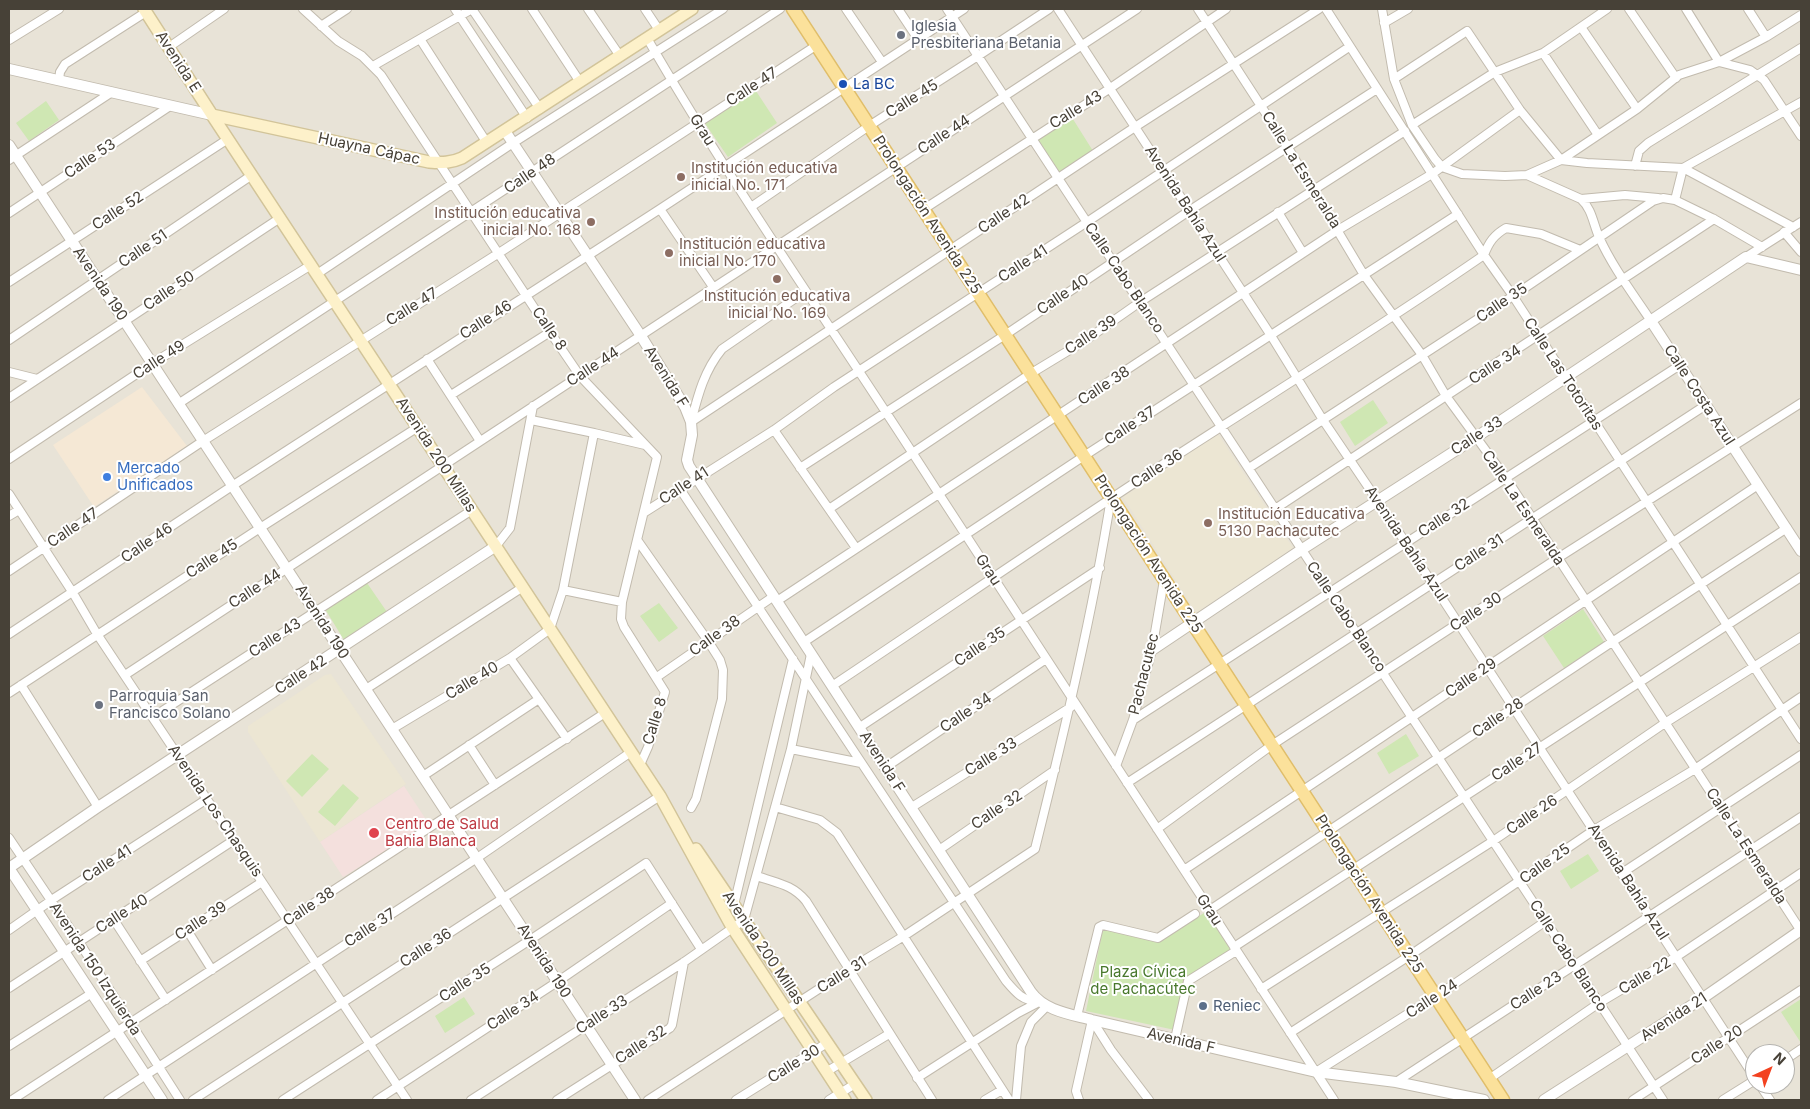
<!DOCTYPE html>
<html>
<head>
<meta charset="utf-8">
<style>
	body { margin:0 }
	#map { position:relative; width:1810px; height:1109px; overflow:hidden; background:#f4f1e9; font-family:Inter,sans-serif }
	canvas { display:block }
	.frame { position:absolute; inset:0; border:10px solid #474137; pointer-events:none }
	.north { position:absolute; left:1745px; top:1044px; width:50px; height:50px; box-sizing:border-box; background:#fff; border:1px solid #b5b3af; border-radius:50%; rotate:43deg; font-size:14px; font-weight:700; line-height:20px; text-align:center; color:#474137 }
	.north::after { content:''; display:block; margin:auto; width:18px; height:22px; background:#f34220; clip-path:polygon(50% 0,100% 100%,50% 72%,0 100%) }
</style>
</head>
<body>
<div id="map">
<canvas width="1810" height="1109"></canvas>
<div class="frame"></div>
<div class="north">N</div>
</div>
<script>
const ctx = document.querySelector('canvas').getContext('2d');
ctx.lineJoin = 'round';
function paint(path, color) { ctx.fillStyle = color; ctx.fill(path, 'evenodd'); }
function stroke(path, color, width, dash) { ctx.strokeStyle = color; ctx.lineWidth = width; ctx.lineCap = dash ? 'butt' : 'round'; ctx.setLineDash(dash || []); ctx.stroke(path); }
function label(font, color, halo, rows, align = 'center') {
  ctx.font = font + ' Inter,sans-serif'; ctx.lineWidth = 4; ctx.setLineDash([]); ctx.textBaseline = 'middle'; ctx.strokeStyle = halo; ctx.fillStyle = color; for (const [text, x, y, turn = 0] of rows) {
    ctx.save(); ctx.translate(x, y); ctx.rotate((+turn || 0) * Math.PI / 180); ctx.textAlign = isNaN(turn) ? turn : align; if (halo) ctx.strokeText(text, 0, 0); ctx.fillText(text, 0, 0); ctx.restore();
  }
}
paint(new Path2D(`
	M9,9h1792v1091h-1792zM1755,1054h30v30h-30z`), '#e8e3d7');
paint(new Path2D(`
	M142,387l45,59 -93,61 -41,-62z`), '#f5e8d5');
paint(new Path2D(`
	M1218,434l75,114 -97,65 -73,-116z
	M331,674l75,110 -86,58 -72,-110v-6l77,-51z`), '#ece6d3');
paint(new Path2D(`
	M404,786l25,38 -86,53 -23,-35z`), '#f4e0dd');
paint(new Path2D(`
	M756,91l21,32 -49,34 -24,-35z
	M46,101l13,19 -30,21 -13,-18z
	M1071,116l22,35 -33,22 -23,-35z
	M1373,400l15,23 -33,23 -15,-24z
	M367,583l20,29 -43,28 -19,-31z
	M659,603l19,25 -19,14 -19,-26z
	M1583,609l21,33 -40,26 -21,-32z
	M1406,734l13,22 -30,18 -12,-21z
	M312,754l17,15 -27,28 -16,-16z
	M343,784l16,14 -24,28 -17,-14z
	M1588,854l11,17 -28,18 -11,-18z
	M1207,911l26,39 -47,31 -11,49 -89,-19 17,-82 58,12z
	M464,997l11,17 -30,19 -10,-17z
	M1801,999v44l-20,-31z`), '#cfe7b3');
const minor = new Path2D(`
	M303,9l35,32 24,15 19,19 169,257 30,44 77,81 -35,145 -1,17 3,8 41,65 -17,55 -8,18
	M455,9l72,109
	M532,9l48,73
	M588,9l32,47
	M645,9l14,21
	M846,9l36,53
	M898,9l20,30
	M947,9l716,1091
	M1058,9l212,325 53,86 83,123 349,535
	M1198,9l89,137 77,129 58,80 24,41 60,82 295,453
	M1326,9l158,246 29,41 288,443
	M1382,9l12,70 18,46 23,34 7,8 20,7 43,2 22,-1 34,-15 76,-51 42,-34 40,-13 47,-25 35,-22
	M1629,9l47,69
	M1686,9l33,53 31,8 14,10 37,56
	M1748,9l18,28
	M1384,23l24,-14
	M321,26l26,-17
	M1581,27l56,82
	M647,38c90,156 195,304 292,456l395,606
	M420,39l67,104
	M9,40l50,-31
	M169,47l55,-38
	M1543,53l55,82
	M373,66l99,-57 68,100
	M1394,79l73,-48 53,79 41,50 26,3 96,5 110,59
	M59,80l1,-8 5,-8 81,-52
	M1412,125l83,-53 48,-19 64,-44
	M9,160l103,-68
	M1635,166l4,-15 9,-8 153,-95
	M1527,175l54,24c11,10 12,24 18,38 13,29 34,57 52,84
	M1581,199l44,-4 33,3
	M1675,200l8,-32 118,-66
	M751,207l118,-81 109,-70 71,-47
	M660,209l53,78
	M924,209l185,-120 117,-80
	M1278,212l25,41
	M9,213l161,-107
	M1784,232l17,20
	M1746,257l55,-35
	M317,274l196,-131 210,-134
	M9,282l219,-143
	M9,340l243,-165
	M427,359l53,82
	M9,372l28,7
	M451,395l99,-63
	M9,398l271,-180
	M178,404l602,-395
	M531,420l63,13
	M691,422l444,-295 184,-118
	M691,422c7,-27 13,-51 31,-73l84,-58
	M774,430l82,118
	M9,459l144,-96 158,-98
	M800,468l205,-133 184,-124 188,-122
	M1249,468l264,-172 140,-95 10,-3 12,2 39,19 48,28
	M680,489l326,492c11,13 16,19 33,21
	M9,494l64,99 24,41 310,466
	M829,509l201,-135 56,-34 54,-38 265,-171
	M1275,509l439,-290
	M645,512l129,-82 60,-43 253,-165 262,-175
	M9,516l10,-6
	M638,541l70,100 12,19 3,10 -1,29 -26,100 -5,9
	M496,546l14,-18 23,-122
	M9,571l194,-130 296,-188 318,-208
	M563,590l59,12
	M777,601l561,-371 94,-56 88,-64
	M9,634l223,-148 428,-277 304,-200
	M804,642l280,-186 374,-242
	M510,658l57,81
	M125,675l1012,-666
	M657,677l117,-81
	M21,685l77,122
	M832,686c105,-70 208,-141 313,-210 113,-74 228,-144 339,-221 5,-13 10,-20 22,-27l35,6 39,16
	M366,689l157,-102
	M9,693l251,-165 158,-101
	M153,717l319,-207
	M1133,720l547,-355
	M860,727l240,-159
	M392,729l118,-71 40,-29 13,-39 31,-157 51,12
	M469,745l26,40
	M791,749l70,14
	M1116,766l17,-46 19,-70 12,-70
	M886,767l160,-108
	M423,776l116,-77
	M1127,783l579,-378
	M775,807l45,13 17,13 172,267
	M912,807l159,-100
	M1157,829l115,-84 286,-187 243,-155
	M9,838l70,104 101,158
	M939,850l116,-80
	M1184,870l574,-385
	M1622,873l179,-118
	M757,876c19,7 35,8 49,25l126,199
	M734,905l59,-246
	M1210,910l402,-268 175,-114
	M114,920l52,80
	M9,930l47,-33 151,-98
	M187,930l25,40
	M1234,947l567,-370
	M140,961l122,-79
	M9,988l225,-148
	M1261,989l232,-148 172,-118 136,-86
	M1077,1016l22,-89 4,-2 55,13 37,-24
	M1092,1020l19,30 38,50
	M1290,1033l119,-77 185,-126 101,-61 106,-72
	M1175,1039l13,-58 48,-30
	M9,1046l83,-53
	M1785,1060l16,-11
	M826,1072l63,-38
	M1316,1072l128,-81 102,-70
	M917,1078l101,-65 21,-11
	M1489,1079l110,-76 77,-46 125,-84
	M1396,1082l405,-265
	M1759,1084l11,16
	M12,1100l593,-387
	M108,1100l369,-242 154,-106
	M193,1100l467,-304
	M283,1100l247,-160 116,-77 55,86
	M377,1100l180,-118 115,-79
	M471,1100l213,-138 60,-42 47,-171 20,-95
	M557,1100l113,-72 2,-3 12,-63
	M648,1100l200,-130 56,-34 131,-87c29,-116 57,-233 76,-351
	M736,1100l91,-57
	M829,1100l26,-16
	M985,1100l17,-10
	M1016,1100l5,-54 10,-24 16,-16
	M1079,1100l-3,-9 16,-71
	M1633,1100l168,-110
	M1723,1100l32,-20`);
const tertiary = new Path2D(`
	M9,69l203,46
	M505,131l136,205 44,71 6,15 1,13 -5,25 2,6 342,526c14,19 39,22 61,28l224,52 80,10 88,18
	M9,145l626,955
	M1651,321l150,230
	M1152,650l149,-100 174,-112 271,-181 55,13
	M9,868l89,-61 398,-261
	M9,868l153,232
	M1544,1100l159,-102 98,-68`);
const secondary = new Path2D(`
	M144,9l68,106 448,681 72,131 113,173
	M212,115l217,47c13,1 22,1 33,-4l230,-149
	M696,849l170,251`);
const primary = new Path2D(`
	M793,9l710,1091`);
stroke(minor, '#c2bbae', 10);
stroke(tertiary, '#c2bbae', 12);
stroke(secondary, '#d2c499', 14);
stroke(primary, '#e0be6a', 15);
stroke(minor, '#fff', 8);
stroke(tertiary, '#fff', 10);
stroke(secondary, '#fdf1ca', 11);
stroke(primary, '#fbe19b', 12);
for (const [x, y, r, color] of [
	[901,35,5,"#6b7280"],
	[843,84,5,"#1a4fb4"],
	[681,177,5,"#8d6e63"],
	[591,222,5,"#8d6e63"],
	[669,253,5,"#8d6e63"],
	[777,279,5,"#8d6e63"],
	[107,477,5,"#3f7fe0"],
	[1208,523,5,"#8d6e63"],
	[99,705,5,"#6b7280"],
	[374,833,6,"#e0444e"],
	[1203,1006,5,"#5c6f8a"]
]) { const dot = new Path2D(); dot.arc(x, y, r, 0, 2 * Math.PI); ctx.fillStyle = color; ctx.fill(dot); stroke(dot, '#fff', 2); }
label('15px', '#5b616d', '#fff', [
	["Iglesia",911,26],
	["Presbiteriana Betania",911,43],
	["Parroquia San",109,696],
	["Francisco Solano",109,713]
], 'left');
label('15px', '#474137', '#fff', [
	["Avenida E",178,62,57],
	["Calle 47",752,87,-33],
	["Calle 45",912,99,-32],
	["Calle 43",1076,110,-32],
	["Grau",702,130,58],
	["Calle 44",944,135,-33],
	["Huayna Cápac",369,149,12],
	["Calle 53",90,159,-34],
	["Calle La Esmeralda",1301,170,58],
	["Calle 48",530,174,-34],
	["Avenida Bahía Azul",1185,204,57],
	["Calle 52",118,211,-33],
	["Calle 42",1004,214,-34],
	["Prolongación Avenida 225",927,215,57],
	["Calle 51",143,249,-34],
	["Calle 41",1023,264,-33],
	["Calle Cabo Blanco",1124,278,56],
	["Avenida 190",100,284,56],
	["Calle 50",169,291,-34],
	["Calle 40",1063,295,-34],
	["Calle 35",1502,303,-34],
	["Calle 47",412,307,-32],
	["Calle 46",486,320,-33],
	["Calle 8",549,329,56],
	["Calle 39",1091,335,-33],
	["Calle 49",159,360,-33],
	["Calle 34",1495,365,-33],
	["Calle 44",593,367,-33],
	["Calle Las Totoritas",1563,374,57],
	["Avenida F",666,377,58],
	["Calle 38",1104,386,-33],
	["Calle Costa Azul",1699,395,57],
	["Calle 37",1130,426,-33],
	["Calle 33",1477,436,-33],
	["Avenida 200 Millas",436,455,57],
	["Calle 36",1157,469,-33],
	["Calle 41",684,486,-33],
	["Calle La Esmeralda",1523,508,56],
	["Calle 32",1444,518,-33],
	["Calle 47",73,528,-34],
	["Calle 46",147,543,-34],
	["Avenida Bahía Azul",1406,544,56],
	["Calle 31",1479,553,-33],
	["Prolongación Avenida 225",1148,554,57],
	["Calle 45",212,559,-33],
	["Grau",988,570,57],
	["Calle 44",255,589,-33],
	["Calle 30",1476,612,-33],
	["Calle Cabo Blanco",1346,617,56],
	["Avenida 190",322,622,57],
	["Calle 38",715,636,-35],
	["Calle 43",275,638,-33],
	["Calle 35",980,647,-34],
	["Pachacutec",1144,674,-76],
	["Calle 42",301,675,-33],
	["Calle 29",1471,678,-34],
	["Calle 40",472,681,-31],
	["Calle 34",966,713,-34],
	["Calle 28",1498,718,-34],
	["Calle 8",655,721,-73],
	["Calle 33",991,757,-32],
	["Avenida F",882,762,57],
	["Calle 27",1517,762,-33],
	["Calle 32",997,810,-34],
	["Avenida Los Chasquis",215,811,56],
	["Calle 26",1532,815,-34],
	["Calle La Esmeralda",1746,846,57],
	["Calle 41",107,864,-33],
	["Calle 25",1545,864,-35],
	["Avenida Bahía Azul",1628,882,57],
	["Prolongación Avenida 225",1369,894,57],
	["Calle 38",309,907,-33],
	["Grau",1209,910,57],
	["Calle 40",122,914,-33],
	["Calle 39",201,921,-33],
	["Calle 37",370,928,-33],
	["Calle 36",426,948,-33],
	["Avenida 200 Millas",763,948,56],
	["Calle Cabo Blanco",1568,956,57],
	["Avenida 190",544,961,57],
	["Avenida 150 Izquierda",95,969,57],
	["Calle 31",842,975,-32],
	["Calle 22",1645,976,-31],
	["Calle 35",465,983,-33],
	["Calle 23",1536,991,-33],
	["Calle 24",1432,999,-33],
	["Calle 34",513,1011,-33],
	["Calle 33",602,1015,-33],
	["Avenida 21",1674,1017,-33],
	["Avenida F",1181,1041,13],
	["Calle 32",641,1045,-33],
	["Calle 20",1717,1045,-33],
	["Calle 30",794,1064,-32]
]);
label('15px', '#164399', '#fff', [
	["La BC",853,84]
], 'left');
label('15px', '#785e54', '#fff', [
	["Institución educativa",691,168],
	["inicial No. 171",691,185],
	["Institución educativa",581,213,"right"],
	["inicial No. 168",581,230,"right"],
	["Institución educativa",679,244],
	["inicial No. 170",679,261],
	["Institución educativa",777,296,"center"],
	["inicial No. 169",777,313,"center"],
	["Institución Educativa",1218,514],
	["5130 Pachacutec",1218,531]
], 'left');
label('15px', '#366cbe', '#fff', [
	["Mercado",117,468],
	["Unificados",117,485]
], 'left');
label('15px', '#be3a42', '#fff', [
	["Centro de Salud",385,824],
	["Bahia Blanca",385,841]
], 'left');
label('15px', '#48782c', '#fff', [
	["Plaza Cívica",1143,972],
	["de Pachacútec",1143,989]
]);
label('15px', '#4e5e75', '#fff', [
	["Reniec",1213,1006]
], 'left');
</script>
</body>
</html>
